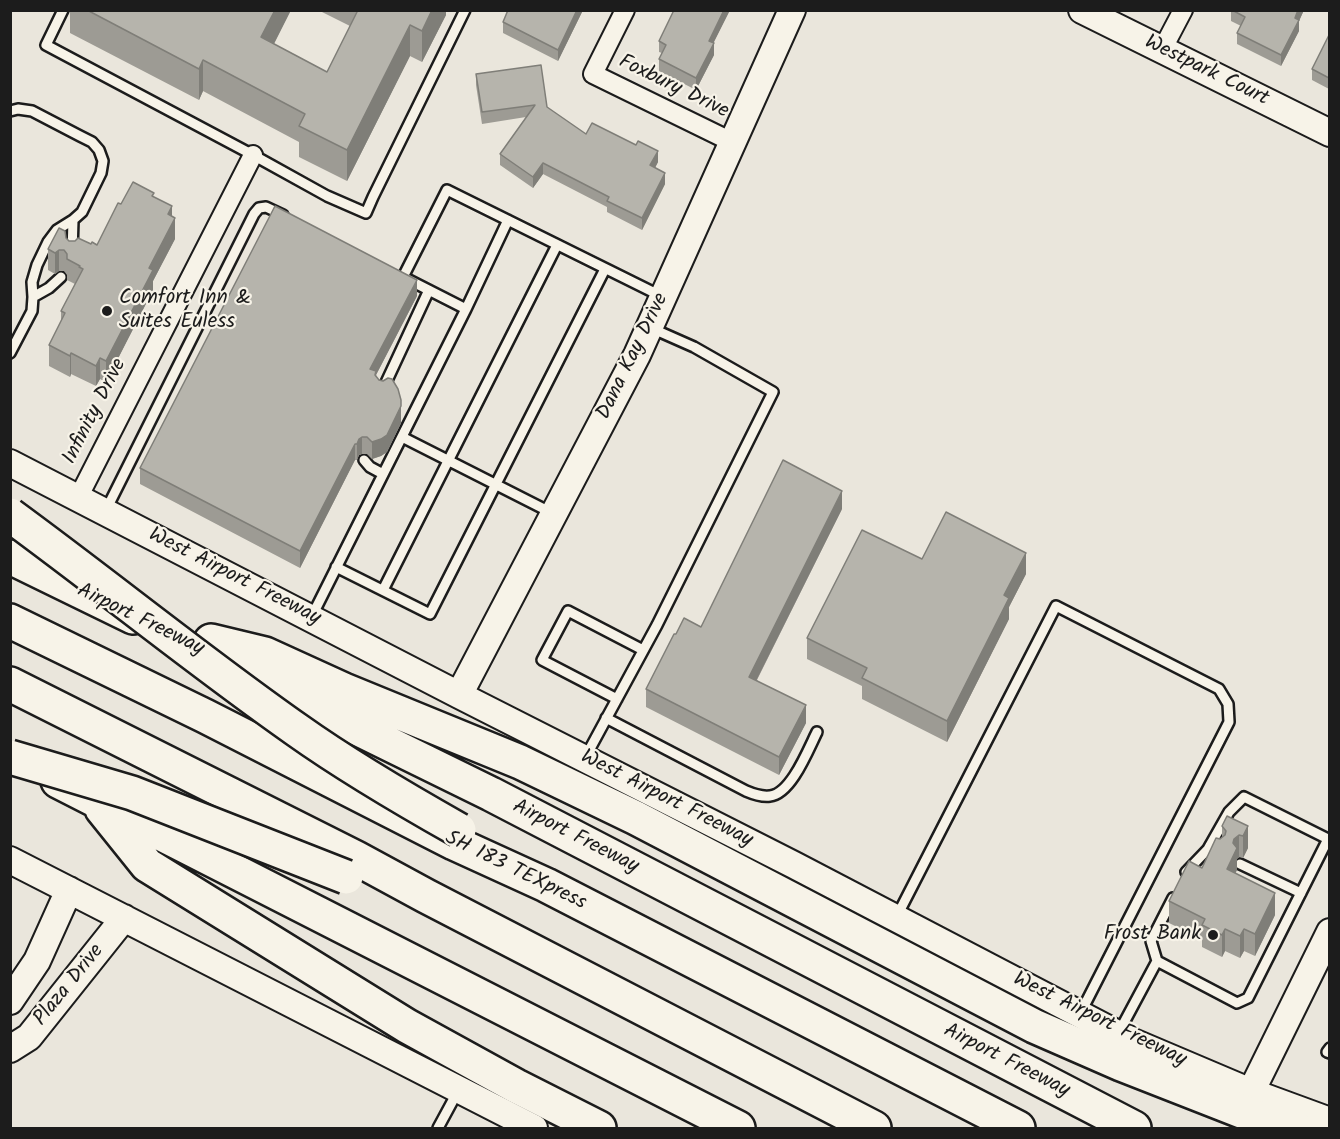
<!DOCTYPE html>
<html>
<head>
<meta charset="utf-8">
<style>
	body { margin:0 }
	#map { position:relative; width:1340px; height:1139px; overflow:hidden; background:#eae6dc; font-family:Kalam,sans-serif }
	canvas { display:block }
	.frame { position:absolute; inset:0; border:12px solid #1c1c1c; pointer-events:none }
</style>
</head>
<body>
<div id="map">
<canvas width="1340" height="1139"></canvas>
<div class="frame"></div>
</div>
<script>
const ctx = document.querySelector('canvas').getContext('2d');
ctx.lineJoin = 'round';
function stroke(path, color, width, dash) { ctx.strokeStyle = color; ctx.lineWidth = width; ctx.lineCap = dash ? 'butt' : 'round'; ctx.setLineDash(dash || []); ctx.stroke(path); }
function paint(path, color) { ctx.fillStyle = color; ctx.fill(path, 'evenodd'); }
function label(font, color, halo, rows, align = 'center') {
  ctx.font = font + ' Kalam,sans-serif'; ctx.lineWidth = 4.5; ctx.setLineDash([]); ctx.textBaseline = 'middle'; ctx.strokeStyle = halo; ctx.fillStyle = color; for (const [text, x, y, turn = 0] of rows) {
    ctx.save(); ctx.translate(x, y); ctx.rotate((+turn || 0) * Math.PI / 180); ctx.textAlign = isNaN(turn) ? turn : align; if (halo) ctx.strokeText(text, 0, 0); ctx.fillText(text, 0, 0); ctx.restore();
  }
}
const lane = new Path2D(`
	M63,10l-17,35 207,110 74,41 39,17 7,-16 92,-187
	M10,111l8,-2 14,2 48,25 12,6 7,8 4,11 -2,12 -19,39 -9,8 -16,10 -9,12 -11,23 -5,17 1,15 -1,14 -22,42
	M72,253l1,-33
	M403,277l44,-87 214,106
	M33,297l16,-9 12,-11
	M466,309l42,-89
	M383,389l46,-99
	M402,437l150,76
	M364,460l6,7 13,7
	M106,510l148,-296 5,-6 7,-1 17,8
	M336,567l94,47 175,-345
	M383,590l174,-345
	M312,616l154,-307 -59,-30
	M617,699l-75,-39 26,-49 75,39
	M606,718l140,73c7,3 16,6 24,5 21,-2 38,-46 47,-64
	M586,756l71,-131 116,-233 -79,-45 -43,-19
	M1240,864l61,29
	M1186,872l22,-23 21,-37 15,-15 86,43
	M897,916l159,-310 163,83 9,15 1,18 -149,292
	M1157,961l-6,-20 22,-43
	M1119,1032l38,-71 80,42 11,-5 80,-159
	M1330,1048l-3,4 3,1
	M438,1128l20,-37`);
const street = new Path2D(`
	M625,10l-32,64 139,68
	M1162,50l21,-40
	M78,498l175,-343`);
const secondary = new Path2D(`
	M1082,10l248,123
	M10,463l449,232 335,170 339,177 118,50 79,29
	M459,695l178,-340 155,-345
	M10,860l524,268
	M10,1001l27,-40 32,-71
	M10,1049l19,-12 95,-119
	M1251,1092l79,-160`);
const highway = new Path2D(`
	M10,557l123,60
	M10,621l195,95 249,127 92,42 472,243
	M211,641l54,13 79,36 176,72 116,56 398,208 87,38 138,54 37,10
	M208,655l283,139 643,334
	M10,684l346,174 70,38 448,232
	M58,781l680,347
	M102,809l45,56 260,161 109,60 83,42`);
stroke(lane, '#1c1c1c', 14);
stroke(street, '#1c1c1c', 22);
stroke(secondary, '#1c1c1c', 30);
stroke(highway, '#1c1c1c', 38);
stroke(lane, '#f7f3e8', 9);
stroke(street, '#f7f3e8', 18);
stroke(secondary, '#f7f3e8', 26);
stroke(highway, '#f7f3e8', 33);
const highwayBridge = new Path2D(`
	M10,515c97,71 190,147 287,215 52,37 107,69 162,100
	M10,757l122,36 214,84`);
stroke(highwayBridge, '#1c1c1c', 38, []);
stroke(highwayBridge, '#f7f3e8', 33);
paint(new Path2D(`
	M70,10h221l-17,34 53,28 23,-46 -32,-16h128v5l-24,47 -12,-6 -63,125 -48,-24v-15l-96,-51 -4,9 -129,-67z
	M508,10h75l-25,51 -55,-28v-11z
	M673,10h57l-17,33 1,12 -18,35 -37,-19v-12l3,-6 -3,-1v-11l14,-28z
	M1231,10h73l-5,11v10l-18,35 -44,-22v-11l4,-7 -10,-5z
	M1329,35v54l-17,-9v-11z
	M476,74l71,33 39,27 72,28 -3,6 10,16 -23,46 -35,-18v-5l-64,-33 -10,14 -33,-23v-11l26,-37 -44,7 -6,-39z
	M154,197l18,20 3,22 -22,42v9l-47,92 -6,-3 -4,7 -25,-12 -1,3 -21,-11v-21l12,-23v-11l14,-27 -8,-4v-5l-3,-4h-5l-4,3 -7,-4v-21l18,-11 3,3 28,4z
	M417,296l-41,79 3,5 22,20v23l-14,29 -6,4 -9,3 -5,-5h-5l-3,1 -2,5h-2l-55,108 -160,-84v-16z
	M842,509l-85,171 49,43 -27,52 -133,-68v-18l30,-55 25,-7z
	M922,559l104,15 -17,33v12l-62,123 -85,-43v-13l-55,-27v-21z
	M1222,826h26v22l-5,10 -4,-1 -2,2v11l-2,3 40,42 -20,41 -11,-5 -4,7 -15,-7 -3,6 -20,-10v-8l-33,-16v-22l33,-33 18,-29 2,-2z`), '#9d9b94');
paint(new Path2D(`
	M275,10h16l-30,59v-32z
	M432,10h14v5l-24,47v-31z
	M577,10h6l-25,51v-11z
	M724,10h6l-21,42v-11z
	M1298,10h6l-5,11v10l-18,35v-11l14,-37z
	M410,25v31l-63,125v-31z
	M714,43v12l-18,35v-12z
	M203,60v31l-4,9v-31z
	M658,151v11l-8,15v-12z
	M543,163v11l-10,14v-11z
	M665,173v11l-23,46v-12z
	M172,206v17l3,-5v21l-22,42v9l-47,92v-21l43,-93 19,-54z
	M59,250v21l-4,3v-21z
	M417,280v16l-41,79v13l-6,-19z
	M71,353v21l-1,3v-21z
	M100,358v21l-4,7v-20z
	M401,406v17l-14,29 -6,4 -9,3v-17z
	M362,437v17l-3,1 -2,5v-16l2,-5z
	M355,444v16l-55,108v-17z
	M842,491v18l-93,186v-18z
	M1026,553v21l-17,33v12l-62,123v-21l57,-126z
	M806,705v18l-27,52v-18z
	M1248,826v22l-5,10v-22z
	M1239,835v22l-2,2v11l-10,21v-22l7,-30z
	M1275,893v22l-20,41v-22z
	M1225,929v22l-3,6v-22z
	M1244,929v22l-4,7v-22z`), '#7f7e78');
const building = new Path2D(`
	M87,10h188l-14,27 66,35 31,-62h74l-10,21 -12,-6 -63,125 -48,-24 6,-12 -102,-54 -4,9z
	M508,10h69l-19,40 -55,-28z
	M674,10h50l-15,31 5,2 -18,35 -37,-19 7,-14 -7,-4z
	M1232,10h66l-3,8 4,2 -18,35 -44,-22 8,-16z
	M1329,35v43l-17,-9z
	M541,65l6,42 39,27 6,-11 44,22 2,-4 20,10 -8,14 15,8 -23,45 -35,-17 2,-4 -66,-34 -10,14 -33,-23 35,-49 -53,7 -6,-38z
	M133,182l21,11 -2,3 20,10 -4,8 7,4 -26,50 4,2 -47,91 -6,-3 -4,8 -25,-13 -1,3 -21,-11 16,-32 -4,-2 22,-42 -4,-2 1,-1 -13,-7v-5l-3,-4h-5l-4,3 -7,-4 11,-21 6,3 1,7 3,3h6l3,-3 13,6 1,-2 5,3 21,-42 3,1z
	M275,206l142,74 -47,89 6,2 -1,4 4,5 4,1 5,-3 4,1 6,10 3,11v6l-14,29 -6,4 -9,3 -5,-5h-5l-3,2 -2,5h-2l-55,107 -160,-83z
	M783,460l59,31 -93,186 57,28 -27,52 -133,-68 28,-55h2l8,-16 17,9z
	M946,512l80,41 -22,42 5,3 -62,123 -85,-43 5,-10 -60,-30 55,-108 60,29z
	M1227,816l21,10 -5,10 -4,-1 -5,4 -1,4 4,5 -10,21 48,24 -20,41 -11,-5 -4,7 -15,-7 -3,6 -20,-10 3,-6 -36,-18 20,-40 13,7 14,-30 4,1 5,-4 1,-4 -4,-5z`);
paint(building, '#b6b4ac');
stroke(building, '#7f7e78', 1.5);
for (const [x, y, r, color] of [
	[107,311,6,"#1c1c1c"],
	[1213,935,6,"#1c1c1c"]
]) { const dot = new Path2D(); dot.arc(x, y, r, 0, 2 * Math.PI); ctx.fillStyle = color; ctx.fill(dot); stroke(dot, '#f7f3e8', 2); }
label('21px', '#1c1c1c', '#f7f3e8', [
	["Westpark Court",1206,72,26],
	["Foxbury Drive",673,88,26],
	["Dana Kay Drive",634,357,-64],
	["Infinity Drive",96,412,-63],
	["West Airport Freeway",234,578,27],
	["Airport Freeway",140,621,26],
	["West Airport Freeway",666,800,27],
	["Airport Freeway",575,838,27],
	["SH 183 TEXpress",515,872,26],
	["Plaza Drive",70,986,-51],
	["West Airport Freeway",1099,1021,26],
	["Airport Freeway",1006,1062,27]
]);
label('21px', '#1c1c1c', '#f7f3e8', [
	["Comfort Inn &",119,299],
	["Suites Euless",119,323],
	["Frost Bank",1201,935,"right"]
], 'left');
</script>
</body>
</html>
